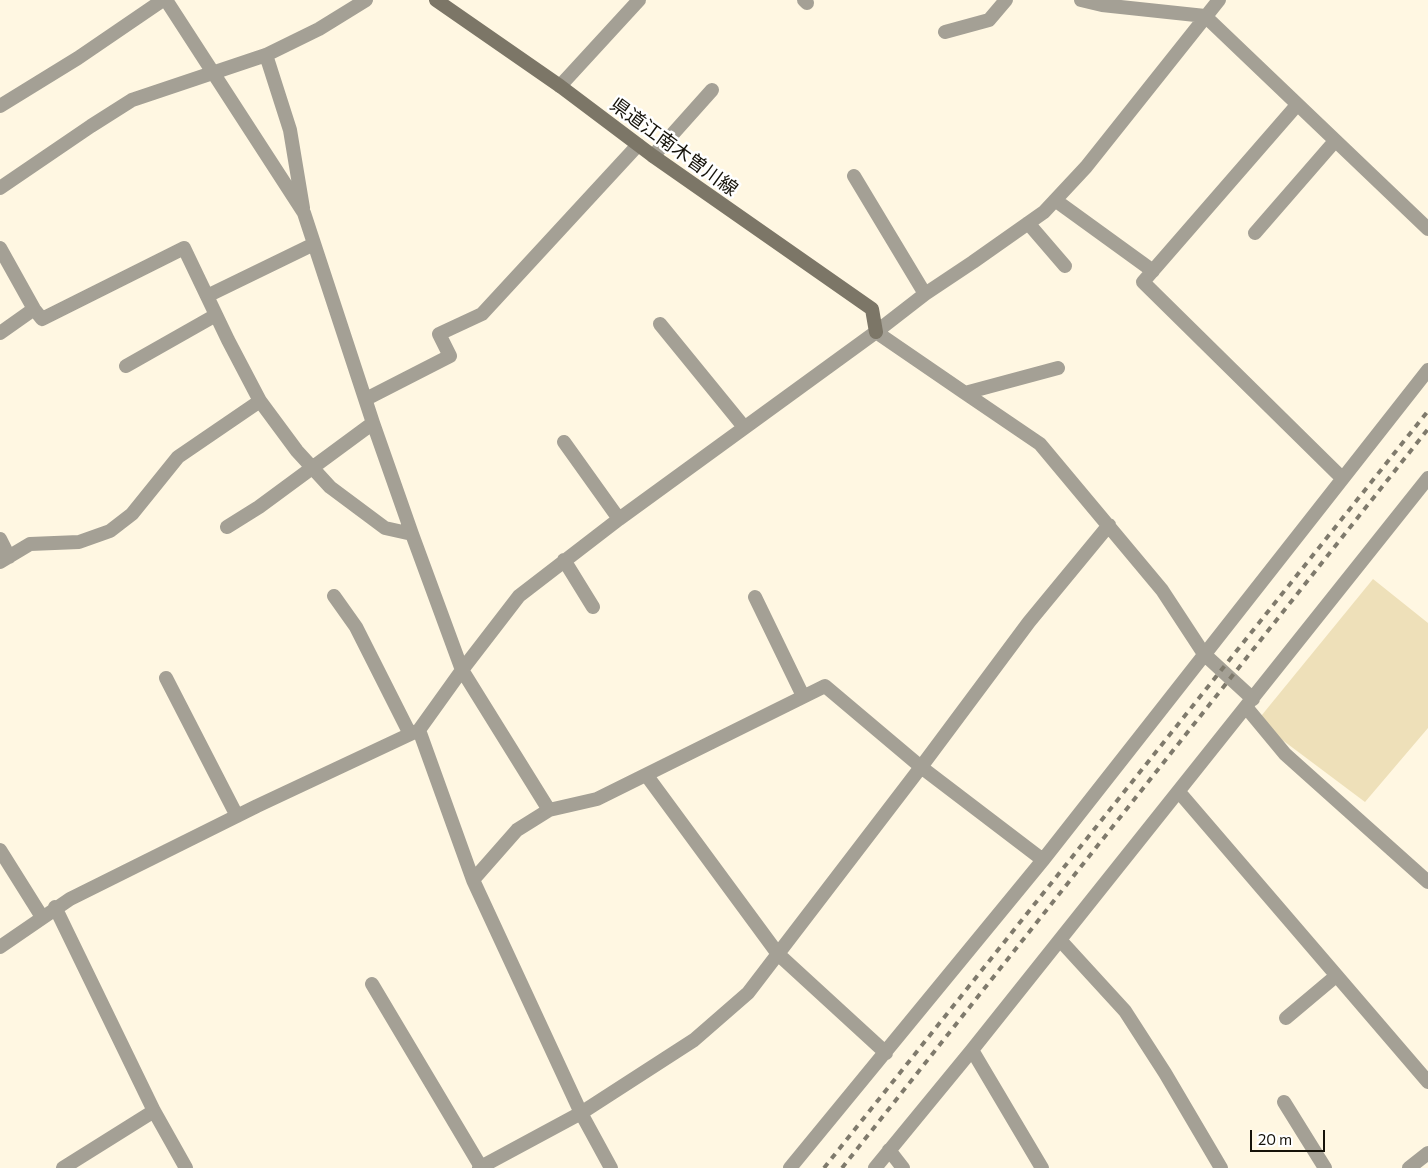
<!DOCTYPE html>
<html>
<head>
<meta charset="utf-8">
<style>
	body { margin:0 }
	#map { position:relative; width:1428px; height:1168px; overflow:hidden; background:#fff7e2; font-family:Commissioner,sans-serif }
	canvas { display:block }
	.scale { position:absolute; left:1250px; top:1130px; width:75px; height:22px; box-sizing:border-box; border:2px solid #16130a; border-top:0; padding-left:6px; font-size:15px; line-height:18px; white-space:nowrap; color:#16130a; -webkit-text-stroke:4px #fff; paint-order:stroke }
</style>
</head>
<body>
<div id="map">
<canvas width="1428" height="1168"></canvas>
<div class="scale">20 m</div>
</div>
<script>
const ctx = document.querySelector('canvas').getContext('2d');
ctx.lineJoin = 'round';
function paint(path, color) { ctx.fillStyle = color; ctx.fill(path, 'evenodd'); }
function stroke(path, color, width, dash) { ctx.strokeStyle = color; ctx.lineWidth = width; ctx.lineCap = dash ? 'butt' : 'round'; ctx.setLineDash(dash || []); ctx.stroke(path); }
function label(font, color, halo, rows, align = 'center') {
  ctx.font = font + ' Commissioner,"Noto Sans JP",sans-serif'; ctx.lineWidth = 5; ctx.setLineDash([]); ctx.textBaseline = 'middle'; ctx.strokeStyle = halo; ctx.fillStyle = color; for (const [text, x, y, turn = 0] of rows) {
    ctx.save(); ctx.translate(x, y); ctx.rotate((+turn || 0) * Math.PI / 180); ctx.textAlign = isNaN(turn) ? turn : align; if (halo) ctx.strokeText(text, 0, 0); ctx.fillText(text, 0, 0); ctx.restore();
  }
}
paint(new Path2D(`
	M1373,579l55,44v105l-63,74 -108,-81z`), '#eee0b9');
stroke(new Path2D(`
	M166,0l138,213 69,210 39,111 50,136 87,140
	M804,0l3,3
	M1081,0l21,5 103,11 223,213
	M945,32l44,-12 17,-20
	M266,55l24,75 13,78
	M560,86l79,-86
	M1297,105l-154,177 199,196
	M0,106l78,-48 85,-58
	M653,156l59,-66
	M854,176l71,118
	M0,188l91,-62 41,-26 134,-45 53,-26 47,-29
	M1055,200l98,71
	M1028,223l37,43
	M1255,233l80,-92
	M0,248l34,61 8,10 142,-71 44,92 32,61 37,50 33,36 55,41 27,6
	M207,296l107,-52
	M660,324l84,103
	M876,332l89,61 93,-25
	M0,333l34,-24
	M126,366l90,-51
	M965,393l75,51 122,146 42,64 49,45
	M366,399l84,-43 -11,-22 43,-20 156,-169
	M564,442l55,77
	M227,527l32,-20 114,-84
	M0,539l9,18
	M564,560l29,47
	M0,562l30,-18 49,-2 31,-11 22,-17 46,-57 82,-56
	M334,596l22,31 54,107
	M755,597l48,99
	M166,678l71,138
	M1246,707l39,47 143,128
	M419,730l54,150 108,233 30,55
	M647,776l131,178 108,99
	M1179,792l249,290
	M0,850l42,67
	M473,880l44,-50 32,-20 48,-11 228,-113 96,81 122,93
	M55,907l99,204 32,57
	M1060,940l65,71 40,62 56,95
	M0,947l70,-48 187,-93 162,-76 43,-60 57,-74 100,-77 257,-187 49,-38 48,-32 71,-50 42,-45 133,-167
	M372,984l109,183
	M1286,1018l50,-42
	M972,1050l70,118
	M1284,1102l41,66
	M889,1150l14,18
	M63,1168l91,-57
	M479,1168l102,-55 113,-73 54,-47 173,-226 108,-145 80,-97
	M790,1168l253,-308 385,-490
	M875,1168l97,-118 456,-572
	M1409,1168l19,-15`), '#a4a095', 14);
stroke(new Path2D(`
	M436,0l124,86 93,70 219,153 4,23`), '#7c7667', 14);
stroke(new Path2D(`
	M824,1168l604,-757
	M842,1168l586,-739`), '#7f7a6c', 4, [6, 6]);
label('19px', '#16130a', '#fff', [
	["県道江南木曽川線",674,147,36]
]);
</script>
</body>
</html>
